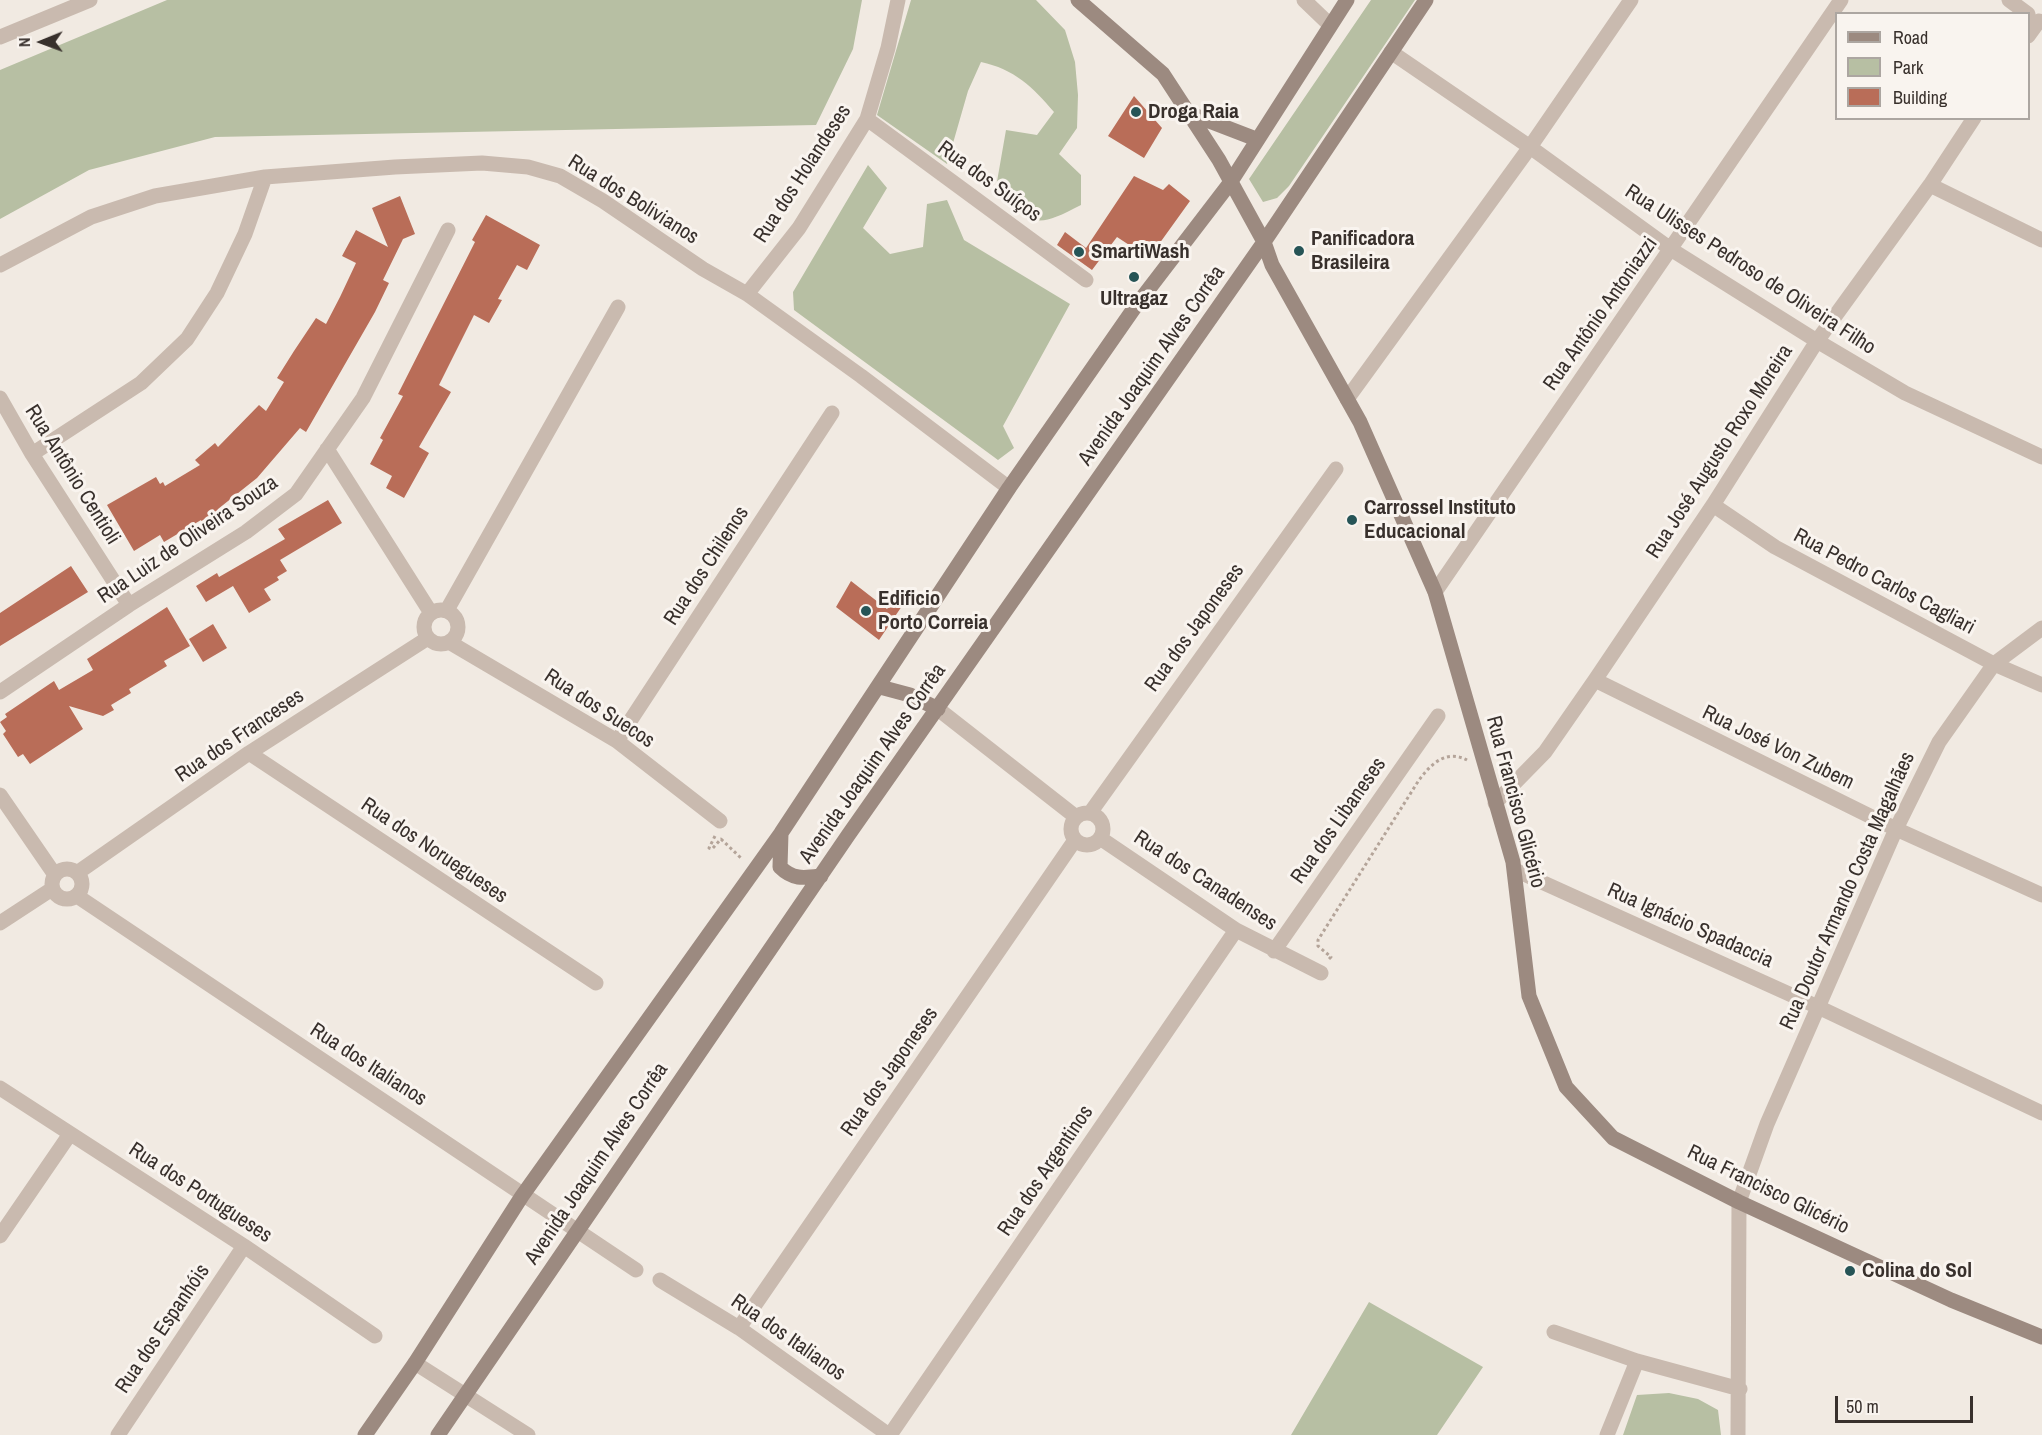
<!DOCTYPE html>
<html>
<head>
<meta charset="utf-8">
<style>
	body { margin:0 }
	#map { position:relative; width:2042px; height:1435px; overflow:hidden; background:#f1eae2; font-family:"Archivo Narrow",sans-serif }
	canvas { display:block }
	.legend { position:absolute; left:1835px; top:12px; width:195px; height:108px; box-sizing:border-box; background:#f9f4ef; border:2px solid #aca6a1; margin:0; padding:8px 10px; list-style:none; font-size:18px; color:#38302c }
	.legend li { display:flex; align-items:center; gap:12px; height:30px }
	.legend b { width:30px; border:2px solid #aca6a1 }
	.north { position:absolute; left:12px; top:12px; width:60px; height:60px; -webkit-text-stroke:4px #f9f4ef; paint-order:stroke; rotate:269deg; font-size:16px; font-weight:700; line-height:24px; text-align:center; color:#38302c }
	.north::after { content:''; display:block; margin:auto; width:21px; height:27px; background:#38302c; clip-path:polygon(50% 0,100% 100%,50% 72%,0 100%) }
	.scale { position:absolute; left:1835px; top:1396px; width:138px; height:27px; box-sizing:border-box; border:3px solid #38302c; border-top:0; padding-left:8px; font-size:18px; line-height:21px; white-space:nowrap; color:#38302c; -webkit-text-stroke:4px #f9f4ef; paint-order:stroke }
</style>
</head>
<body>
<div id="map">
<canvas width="2042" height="1435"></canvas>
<ul class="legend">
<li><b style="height:8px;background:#9c8a80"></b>Road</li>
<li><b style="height:16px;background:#b7bfa3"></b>Park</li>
<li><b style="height:16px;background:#b96d58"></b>Building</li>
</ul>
<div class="north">N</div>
<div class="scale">50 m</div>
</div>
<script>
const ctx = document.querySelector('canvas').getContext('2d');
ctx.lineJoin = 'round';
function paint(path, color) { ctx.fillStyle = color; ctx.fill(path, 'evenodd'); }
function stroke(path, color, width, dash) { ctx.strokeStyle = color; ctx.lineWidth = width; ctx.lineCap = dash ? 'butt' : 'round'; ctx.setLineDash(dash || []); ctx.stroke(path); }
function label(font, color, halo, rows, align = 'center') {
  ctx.font = font + ' "Archivo Narrow",sans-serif'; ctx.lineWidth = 6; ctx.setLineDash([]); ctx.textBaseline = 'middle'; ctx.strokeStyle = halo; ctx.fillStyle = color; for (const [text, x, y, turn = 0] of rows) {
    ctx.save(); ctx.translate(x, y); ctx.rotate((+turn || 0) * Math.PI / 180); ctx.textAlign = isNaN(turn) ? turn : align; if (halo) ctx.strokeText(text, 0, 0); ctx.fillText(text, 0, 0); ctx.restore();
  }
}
paint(new Path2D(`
	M167,0h695l-9,49 -37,76 -601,12 -126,33 -89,49v-149z
	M911,0h125l29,30 10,32 3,33 -1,33 -18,26 22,21v30c-46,24 -47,20 -86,-12l11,-63 31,5 17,-23c-21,-25 -40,-43 -73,-50l-13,29 -21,73 -70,-49z
	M1371,0h44l-126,186 -12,12 -14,4 -14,-23z
	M868,165l19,23 -24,40 27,26 33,-7 4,-43 20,-4 17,40 106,64 -67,122 11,22 -16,12 -204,-150 -1,-18z
	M1369,1302l114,65 -46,68h-146z
	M1669,1393l29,6 20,11 3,25h-98l14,-40z`), '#b7bfa3');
paint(new Path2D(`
	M1134,96l28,32 -18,30 -36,-22z
	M1134,176l29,14 6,-6 21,17 -41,57 -32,-21 -25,33 -35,-25 8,-13 21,16z
	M400,196l15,38 -12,5 -20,41 6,3 -14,29 -69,120 -6,-4 -43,50 -39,31 2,4 -18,10 -1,-3 -37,22 -4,-7 -26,16 -27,-46 49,-28 4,7 3,-2 2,4 35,-21 -5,-5 20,-17 3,4 41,-42 7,6 18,-29 -7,-4 17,-27 22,-33 10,6 14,-27 16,-34 -14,-7 14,-26 32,17 -16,-39z
	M486,215l54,30 -13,25 -10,-5 -19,34 4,1 -13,23 -15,-8 -35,70 12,7 -32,55 10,6 -25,45 -18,-10 6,-12 -22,-12 13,-24 -3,-2 23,-42 -5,-2 77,-152 -3,-2z
	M328,500l14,23 -62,37 7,11 -10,6 2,3 -15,9 7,11 -22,13 -16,-27 -27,16 -10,-16 21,-13 2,4 66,-38 -7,-10z
	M71,566l17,26 -88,54v-33z
	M851,581l36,28 8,-9 7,6 -23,34 -43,-33z
	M167,607l23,39 -26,15 3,5 -38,23 2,4 -20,12 3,5 -11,6 -34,-10 14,23 -53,35 -7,-10 -5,3 -15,-23 3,-3 -6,-9 7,-5 -2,-3 49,-33 5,9 34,-20 -6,-11z
	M213,624l14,24 -24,14 -14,-23z`), '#b96d58');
stroke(new Path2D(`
	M715,836l-6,12 3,1 9,-10 21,20
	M1329,959l2,-2 -13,-11v-6l101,-160c12,-16 27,-31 48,-20`), '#b4a499', 3, [3, 3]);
stroke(new Path2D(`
	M1304,0l25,24
	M2009,0l19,14
	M2028,36l11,-15
	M0,37l90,-37
	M1391,52l139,95 142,103 145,91 88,52 137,64
	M867,119l219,161
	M1930,185l112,55
	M0,265l91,-48 64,-21 110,-19 130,-10 87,-4 46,4 32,9 43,25 100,68 44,25 114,82 148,112
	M747,294l52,-66 68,-109 21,-71 10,-48
	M0,398l32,56 97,151
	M1347,399l183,-252 101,-147
	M327,449l104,164
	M32,454l109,-71 46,-44 30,-46 28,-59 20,-57
	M1713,505l62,42 219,117 48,21
	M1435,592l406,-592
	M447,610l171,-303
	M424 627a17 17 0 1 1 34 0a17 17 0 1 1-34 0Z
	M449,642l168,99 103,80
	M1595,680l301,149 146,66
	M0,692l129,-87 117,-73 50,-38 67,-96 85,-168
	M938,709l138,108
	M617,741l215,-328
	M249,753l347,230
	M0,795l55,80
	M1495,803l50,-51 50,-72 118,-175 104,-164 113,-156 44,-67
	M1071 829a16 16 0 1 1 32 0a16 16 0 1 1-32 0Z
	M1090,813l246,-344
	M1100,838l136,92 85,43
	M52 884a15 15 0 1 1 30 0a15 15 0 1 1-30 0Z
	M1515,870l303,137 224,106
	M77,873l172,-120 179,-115
	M77,896l559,374
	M0,923l52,-34
	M1274,951l164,-235
	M0,1088l244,158 131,90
	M0,1236l70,-102
	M660,1280l79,48 150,107
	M739,1328l336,-488
	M1554,1332l83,29 103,28
	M415,1363l113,72
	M118,1435l126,-189
	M890,1435l346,-505
	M1607,1435l30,-74
	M1738,1435l1,-233 28,-78 129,-295 43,-87 55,-78 48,-36`), '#c9baaf', 15);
stroke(new Path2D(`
	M1078,0l85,74 56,86 45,82 8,23 88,157 75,170 78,270 16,134 37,91 47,51 126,64 212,98 91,37
	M1191,114l65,25
	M880,687l30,8 28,14
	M781,833l-1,34c13,13 24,11 41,9
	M365,1435l50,-72 107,-167 259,-363 228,-345 126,-181 95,-124 117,-183
	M438,1435l411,-601 415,-592 162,-242`), '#9c8a80', 15);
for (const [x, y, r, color] of [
	[1136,112,6,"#265456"],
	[1299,251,6,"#265456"],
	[1079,252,6,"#265456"],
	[1134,277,6,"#265456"],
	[1352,520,6,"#265456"],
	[866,611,6,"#265456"],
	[1850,1271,6,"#265456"]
]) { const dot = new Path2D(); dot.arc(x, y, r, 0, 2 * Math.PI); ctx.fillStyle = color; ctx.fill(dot); stroke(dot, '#f9f4ef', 2); }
label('bold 21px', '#38302c', '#f9f4ef', [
	["Droga Raia",1148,112],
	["Panificadora",1311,239],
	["Brasileira",1311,263],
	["SmartiWash",1091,252],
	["Ultragaz",1134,299,"center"],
	["Carrossel Instituto",1364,508],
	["Educacional",1364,532],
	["Edificio",878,599],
	["Porto Correia",878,623],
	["Colina do Sol",1862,1271]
], 'left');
label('21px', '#38302c', '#f9f4ef', [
	["Rua dos Holandeses",803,174,-57],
	["Rua dos Suíços",989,182,36],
	["Rua dos Bolivianos",633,200,32],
	["Rua Ulisses Pedroso de Oliveira Filho",1750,270,33],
	["Rua Antônio Antoniazzi",1601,314,-55],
	["Avenida Joaquim Alves Corrêa",1152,366,-55],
	["Rua José Augusto Roxo Moreira",1720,452,-57],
	["Rua Antônio Centioli",72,475,58],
	["Rua Luiz de Oliveira Souza",188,540,-34],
	["Rua dos Chilenos",707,566,-57],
	["Rua Pedro Carlos Cagliari",1884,582,28],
	["Rua dos Japoneses",1195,628,-54],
	["Rua dos Suecos",599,709,33],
	["Rua dos Franceses",240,736,-34],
	["Rua José Von Zubem",1778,748,26],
	["Avenida Joaquim Alves Corrêa",873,764,-55],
	["Rua Francisco Glicério",1515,802,75],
	["Rua dos Libaneses",1339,821,-55],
	["Rua dos Noruegueses",434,851,34],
	["Rua dos Canadenses",1205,881,33],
	["Rua Doutor Armando Costa Magalhães",1848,891,-66],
	["Rua Ignácio Spadaccia",1690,926,24],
	["Rua dos Italianos",368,1065,33],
	["Rua dos Japoneses",890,1072,-55],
	["Avenida Joaquim Alves Corrêa",597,1164,-56],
	["Rua dos Argentinos",1046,1171,-56],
	["Rua Francisco Glicério",1768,1190,26],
	["Rua dos Portugueses",200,1193,33],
	["Rua dos Espanhóis",163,1329,-56],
	["Rua dos Italianos",788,1338,35]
]);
</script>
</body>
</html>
